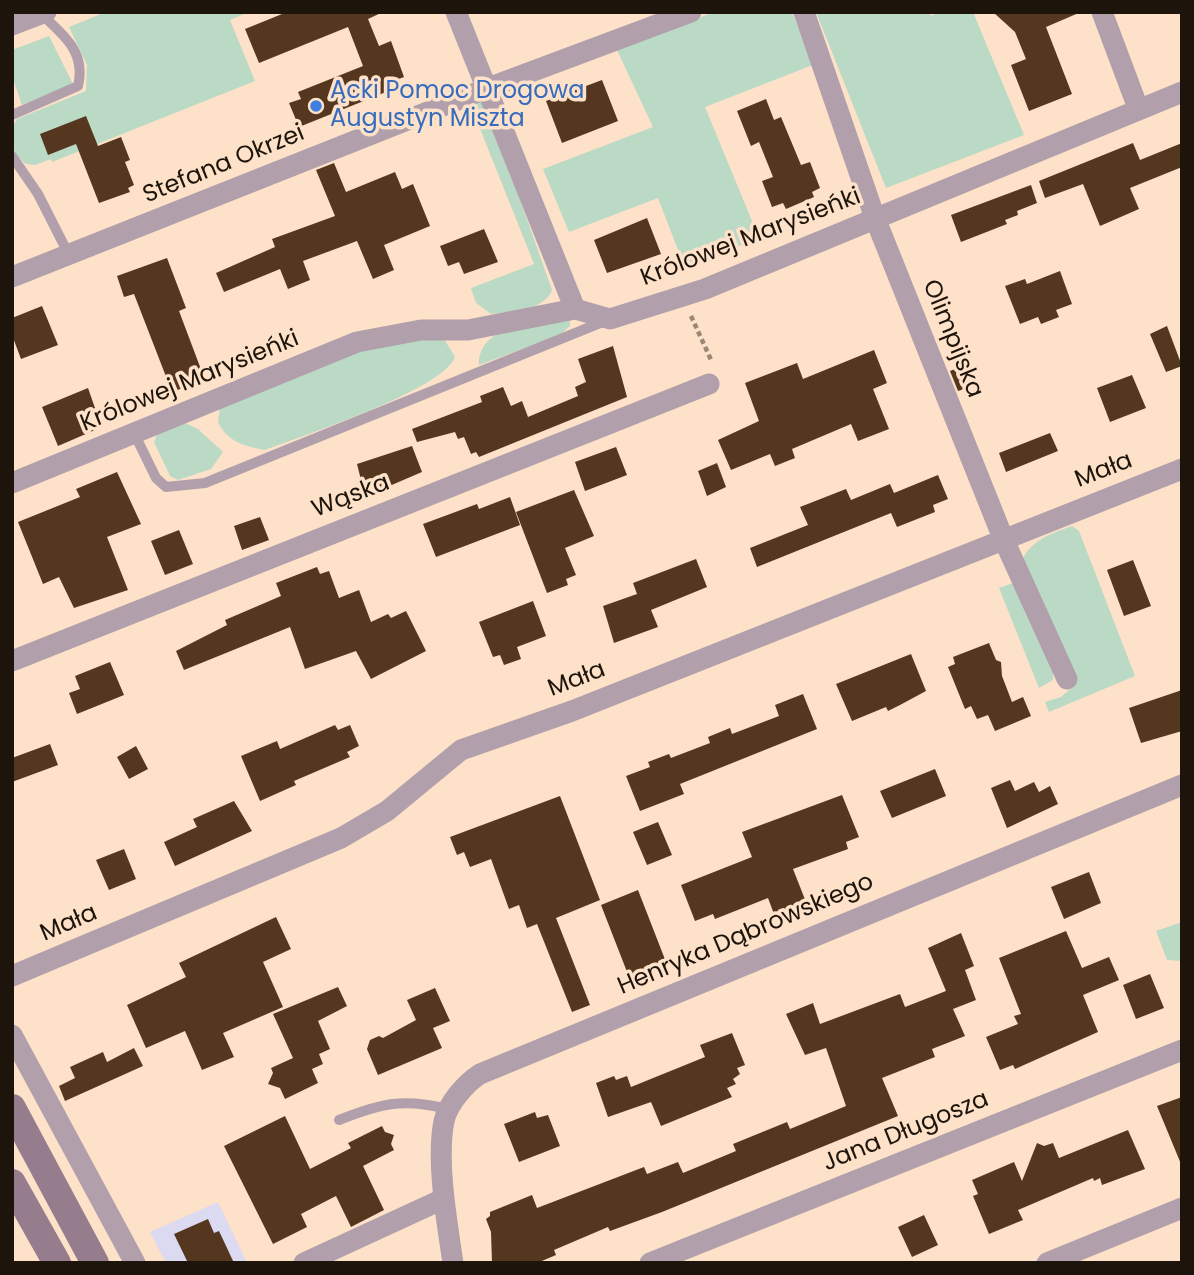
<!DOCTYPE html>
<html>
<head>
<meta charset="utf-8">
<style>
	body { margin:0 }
	#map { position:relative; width:1194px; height:1275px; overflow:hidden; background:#fde1c8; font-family:Poppins,sans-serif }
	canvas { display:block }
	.frame { position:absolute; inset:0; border:14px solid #1d140b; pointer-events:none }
</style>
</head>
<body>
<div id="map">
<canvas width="1194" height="1275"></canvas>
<div class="frame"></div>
</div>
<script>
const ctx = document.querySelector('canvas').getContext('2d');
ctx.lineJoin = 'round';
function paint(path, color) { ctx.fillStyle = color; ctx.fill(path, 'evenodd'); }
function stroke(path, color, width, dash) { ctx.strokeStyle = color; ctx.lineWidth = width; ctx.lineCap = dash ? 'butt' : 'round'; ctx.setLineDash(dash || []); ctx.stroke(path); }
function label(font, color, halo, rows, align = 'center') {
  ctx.font = font + ' Poppins,sans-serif'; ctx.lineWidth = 7; ctx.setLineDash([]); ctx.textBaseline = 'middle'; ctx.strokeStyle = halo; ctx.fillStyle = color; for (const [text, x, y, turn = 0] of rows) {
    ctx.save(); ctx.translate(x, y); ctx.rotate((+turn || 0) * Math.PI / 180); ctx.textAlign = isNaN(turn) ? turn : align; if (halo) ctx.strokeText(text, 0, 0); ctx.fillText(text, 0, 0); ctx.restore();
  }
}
paint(new Path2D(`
	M218,1202l29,61h-81l-16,-31z`), '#dcdaf0');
paint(new Path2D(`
	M106,12h143l-19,8 25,61 -203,81 -1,-3 -16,6 -9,-1c-15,-11 -19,-29 -9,-45l69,-28 1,-26 -18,-38z
	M714,12h78l21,53 -108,42 54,131 -74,30 -27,-70 -89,34 -26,-63 110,-42 -36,-77z
	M816,12h114l1,4 8,-4h34l51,123 -138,53z
	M49,36l24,48 -51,21 -10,-29v-26z
	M485,100l67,190c-8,21 -42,22 -61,24l-15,-11 -5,-15 63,-24 -63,-158z
	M564,318l6,3v5l-10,9 -81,30c-1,-40 56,-43 85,-47z
	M444,339l11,18c-12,33 -153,79 -190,93 -20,-4 -38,-8 -47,-28l2,-14 134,-57 47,-10z
	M181,421l17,8 25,23 -12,17 -33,11 -8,-4 -16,-34 5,-12z
	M1072,526l7,5 56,145 -86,36 -4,-10 16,-5 13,-11 1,-11 -53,-114c8,-21 31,-28 50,-35z
	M1018,581l35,91v8l-14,8 -40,-100z
	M1182,922v39l-15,-1 -11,-29z`), '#bbdac6');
paint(new Path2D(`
	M287,12h96l-15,7 11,27 12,-5 13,36 -16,6 3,7 -92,37 -10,-24 12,-4 -3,-7 65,-26 -15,-39 -89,36 -14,-34z
	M993,12h88l-35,15 26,67 -43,17 -18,-46 15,-6 -11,-27z
	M602,80l16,41 -56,22 -16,-42z
	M766,99l8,21 7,-3 20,48 9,-3 10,26 -8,4 2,5 -28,12 -3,-6 -11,4 -10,-26 11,-4 -14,-35 -8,4 -14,-35z
	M86,116l12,30 23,-9 9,23 -5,2 9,23 -6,3 2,4 -31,11 -23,-59 -28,11 -8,-21z
	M1133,143l7,17 42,-17v24l-52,21 9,21 -39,17 -17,-42 -38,14 -6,-17z
	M334,163l12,29 49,-20 7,17 11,-5 17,42 -46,19 10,25 -21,9 -16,-38 -54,20 7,19 -22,9 -8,-20 -56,23 -8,-19 59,-26 -3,-8 63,-23 -19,-46z
	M1031,185l6,18 -20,8 1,4 -13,5 2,4 -46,18 -10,-27z
	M647,218l14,36 -54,19 -13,-33z
	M484,229l14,33 -34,12 -5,-12 -11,4 -8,-20z
	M167,258l19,50 -7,3 26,69 -33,12 -38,-98 -10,3 -7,-21z
	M1060,271l12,33 -16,6 3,7 -18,7 -3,-7 -18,7 -15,-38 20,-7 2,5z
	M42,306l16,39 -37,14 -9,-24v-17z
	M1167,326l15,40 -16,6 -16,-38z
	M613,346l14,51 -148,60 -3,-5 -5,2 -7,-17 -6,2 -3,-7 -38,10 -5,-13 70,-27 -2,-6 23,-9 8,19 11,-5 6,16 50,-21 -3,-9 11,-5 -8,-23z
	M874,350l13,33 -14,6 16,40 -31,12 -7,-17 -59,25 3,9 -20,8 -5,-12 -39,16 -13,-30 41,-19 -14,-38 52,-20 6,16z
	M971,363l6,22 -19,6 -8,-20z
	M1132,375l14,33 -36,14 -13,-34z
	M88,388l7,20 -8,3 8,19 -37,16 -16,-39z
	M1050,433l8,18 -52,21 -7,-19z
	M412,446l10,26 -49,21 -10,-5 -6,-24z
	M616,447l11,28 -42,16 -10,-29z
	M717,463l9,24 -19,9 -9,-25z
	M117,472l24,52 -34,13 21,53 -54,18 -15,-31 -16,7 -25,-62 62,-25 -4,-8z
	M938,475l10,24 -15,6 2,7 -38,15 -6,-14 -134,54 -7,-19 58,-23 -8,-18 46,-18 5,11 39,-16 4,9z
	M574,490l20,46 -29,12 11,27 -10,4 2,6 -21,8 -31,-81z
	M510,497l10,28 -84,32 -13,-33 54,-20 2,5z
	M260,517l9,23 -27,10 -8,-24z
	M179,530l14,34 -28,11 -14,-34z
	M696,559l11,28 -56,23 7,17 -44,16 -11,-37 34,-12 -4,-11z
	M1133,560l18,46 -27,10 -17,-46z
	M317,567l3,7 9,-3 10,27 20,-8 12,32 17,-8 3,4 15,-7 20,40 -55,28 -15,-28 -51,18 -15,-42 -106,43 -8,-19 51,-26 -2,-5 56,-24 -5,-13z
	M533,601l13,35 -29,11 4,12 -17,6 -4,-10 -7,2 -14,-35z
	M989,643l7,17 5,2 1,14 10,26 11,-5 8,19 -36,15 -7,-16 -11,4 -6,-13 -6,3 -17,-42 7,-3 -2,-7z
	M911,654l15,37 -26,14 -12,6 -2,-4 -34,14 -16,-37z
	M110,662l14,33 -47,19 -8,-21 11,-4 -5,-13z
	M1182,690v41l-41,12 -12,-35z
	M803,694l14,35 -137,55 4,10 -44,17 -14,-35 24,-9 -2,-5 21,-8 2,4 39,-15 -2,-6 22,-9 2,6 47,-18 -4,-11z
	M335,725l3,5 12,-5 9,21 -12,6 3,5 -56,24 2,4 -36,16 -19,-45 36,-15 3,8z
	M50,744l8,21 -46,17v-24z
	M136,746l12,23 -19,10 -12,-22z
	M935,769l11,27 -54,22 -12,-27z
	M1010,780l5,11 19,-9 5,10 11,-6 8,18 -51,24 -16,-40z
	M842,795l17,42 -13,5 2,7 -55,20 13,33 -32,12 -6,-16 -53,21 -2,-5 -18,7 -14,-36 71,-28 -10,-25z
	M560,796l40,104 -44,18 34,87 -18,7 -35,-88 -10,4 -8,-23 -10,4 -18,-50 -21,8 -6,-15 -7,3 -7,-18z
	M234,801l18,30 -77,35 -11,-24 33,-15 -4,-8z
	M658,822l14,33 -25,10 -14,-33z
	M124,849l12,30 -27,11 -13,-30z
	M1089,872l12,31 -37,16 -13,-32z
	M638,890l28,72 -37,15 -28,-72z
	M276,917l15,32 -28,13 20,45 -60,26 11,24 -32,13 -17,-39 -39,17 -19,-43 59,-28 -7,-14z
	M1066,931l16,37 27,-11 10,23 -36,15 15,37 -83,37 -2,-4 -13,5 -14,-33 32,-13 -4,-8 7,-2 -22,-56z
	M961,933l13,33 -9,4 11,30 -23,9 12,27 -33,13 3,8 -53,21 16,38 -236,96 -52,19 -2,-4 -54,23 2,5 -19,8h-45l-1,-31 -5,-13 4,-3v-4l42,-17 5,13 107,-41 3,7 31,-12 5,11 53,-22 -3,-7 54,-22 3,7 56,-23 -20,-58 -21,7 -19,-41 27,-11 7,21 80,-30 5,13 41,-16 -18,-43z
	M1150,974l14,34 -28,11 -13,-34z
	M338,987l9,19 -29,15 12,28 -11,5 4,10 -11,5 6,14 -33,16 -5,-11 -12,-4 5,-11 -2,-5 22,-10 -20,-44z
	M435,988l15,33 -17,7 9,20 -64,27 -11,-26 3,-9 9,-4 4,2 33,-18 -9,-20z
	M732,1033l13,32 -8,3 3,6 -7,5 3,5 -9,4 5,9 -71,29 -10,-24 -43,15 -12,-34 18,-7 2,4 11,-4 4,11 74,-30 -5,-12z
	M134,1048l9,18 -78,35 -6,-15 16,-8 -5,-11 33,-15 4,10z
	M1182,1097v67h-1l-24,-58z
	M535,1112l2,6 11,-3 12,31 -41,16 -15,-38z
	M285,1116l25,53 41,-21 -3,-5 34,-17 3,6 9,3 -3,9 3,6 -31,16 21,44 -33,17 -15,-31 -35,18 6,13 -34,17 -49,-98z
	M1128,1130l17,39 -43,16 -2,-7 -6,3 -1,-3 -75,32 5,10 -34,14 -16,-38 5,-2 -6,-14 42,-18 8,19 15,-38 7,3 9,-3 6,15z
	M924,1215l14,30 -26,12 -14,-30z
	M208,1219l6,14 5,-2 15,32h-46l-14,-29z`), '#553720');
stroke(new Path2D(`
	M691,316l21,46`), '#9a8775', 4.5, [5, 3.5]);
stroke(new Path2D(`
	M12,115l66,-29c8,-34 -14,-51 -37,-72
	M12,156l26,38 31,61
	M134,433l22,45 10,9 39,-4 400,-162
	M339,1120c43,-17 64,-22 109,-11`), '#b1a0ab', 10);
stroke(new Path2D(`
	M456,12l119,297
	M804,12l71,206 128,320 64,141
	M1102,12l36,96
	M12,25l34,-13
	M12,277l476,-189 203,-76
	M12,483l345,-141 64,-12h47l107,-21 35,10 95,-30 477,-197
	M12,661l697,-277
	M12,976l329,-138 46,-27 74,-61 111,-39 610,-242
	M12,1035l123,228
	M304,1263l139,-64
	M453,1263c-6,-41 -17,-102 -9,-142 4,-18 22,-38 36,-47l702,-289
	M650,1263l532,-213
	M1047,1263l135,-55`), '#b1a0ab', 21);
stroke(new Path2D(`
	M12,1108l83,155
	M12,1183l45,80`), '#967d8e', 28);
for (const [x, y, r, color] of [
	[316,106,7,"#3f7fe0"]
]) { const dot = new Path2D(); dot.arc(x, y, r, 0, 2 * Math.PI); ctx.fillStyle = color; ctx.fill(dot); stroke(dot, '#fde1c8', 2.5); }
label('24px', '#366cbe', '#fde1c8', [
	["Ącki Pomoc Drogowa",330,92],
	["Augustyn Miszta",330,120]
], 'left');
label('24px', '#1d140b', '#fde1c8', [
	["Stefana Okrzei",224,165,-22],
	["Królowej Marysieńki",751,238,-21],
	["Olimpijska",952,339,68],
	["Królowej Marysieńki",190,382,-22],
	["Mała",1104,471,-21],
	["Wąska",351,497,-21],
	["Mała",577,680,-21],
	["Mała",69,924,-23],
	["Henryka Dąbrowskiego",746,935,-23],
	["Jana Długosza",906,1132,-22]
]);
</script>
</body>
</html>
